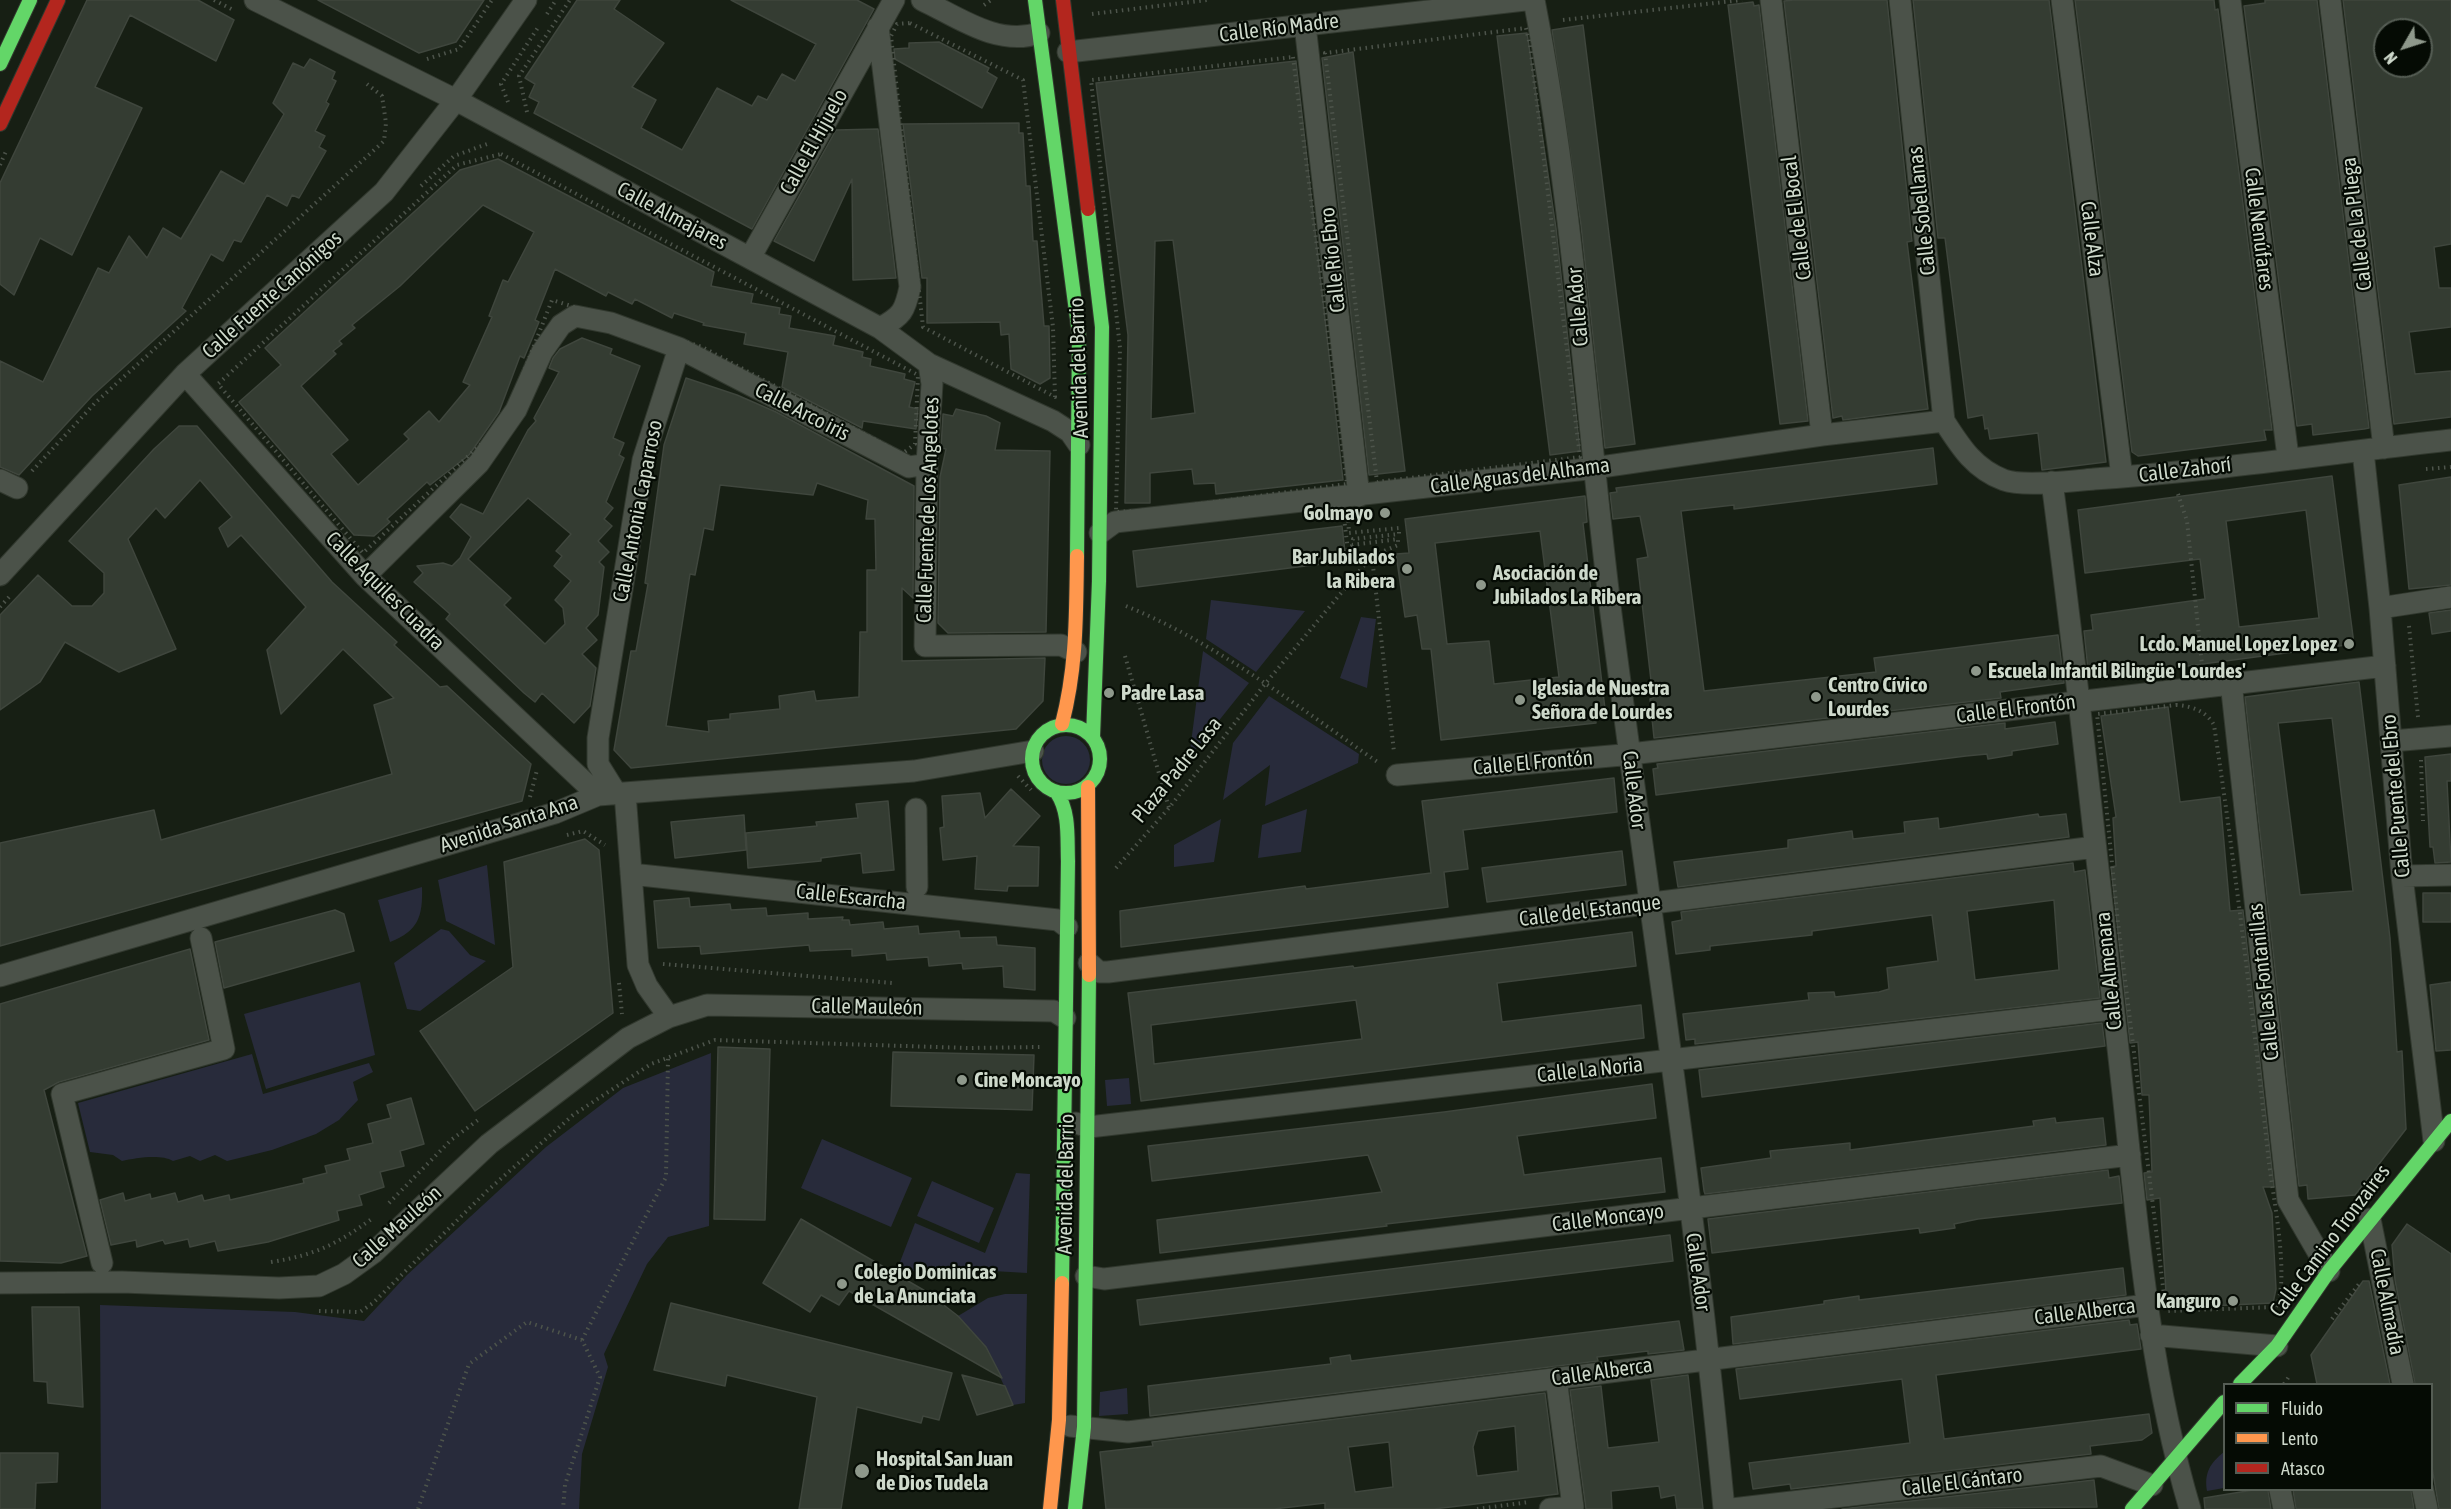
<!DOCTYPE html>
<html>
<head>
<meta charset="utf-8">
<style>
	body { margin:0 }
	#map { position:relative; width:2451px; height:1509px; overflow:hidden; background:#171f14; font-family:"Asap Condensed",sans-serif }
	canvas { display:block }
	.legend { position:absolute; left:2223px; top:1383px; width:210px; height:108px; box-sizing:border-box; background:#050b04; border:2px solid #555d54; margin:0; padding:8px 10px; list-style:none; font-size:18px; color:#ced9cb }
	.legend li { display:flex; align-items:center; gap:12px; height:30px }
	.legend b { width:30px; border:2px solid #555d54 }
	.north { position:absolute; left:2373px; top:18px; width:60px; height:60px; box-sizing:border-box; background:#050b04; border:2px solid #555d54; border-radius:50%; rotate:231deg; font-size:16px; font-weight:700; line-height:24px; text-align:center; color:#ced9cb }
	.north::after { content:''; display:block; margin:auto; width:21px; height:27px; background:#8e988b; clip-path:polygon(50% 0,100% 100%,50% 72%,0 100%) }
</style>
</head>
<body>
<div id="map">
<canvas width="2451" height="1509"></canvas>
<ul class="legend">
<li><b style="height:8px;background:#63d668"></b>Fluido</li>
<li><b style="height:8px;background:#ff974d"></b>Lento</li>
<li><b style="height:8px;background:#b3261e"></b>Atasco</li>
</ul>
<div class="north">N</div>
</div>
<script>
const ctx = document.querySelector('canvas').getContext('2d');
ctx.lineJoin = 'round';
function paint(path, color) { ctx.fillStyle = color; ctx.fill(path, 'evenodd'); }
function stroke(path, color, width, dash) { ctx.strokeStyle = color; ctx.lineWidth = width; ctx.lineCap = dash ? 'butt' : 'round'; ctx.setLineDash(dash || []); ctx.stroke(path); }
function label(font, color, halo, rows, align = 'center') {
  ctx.font = font + ' "Asap Condensed",sans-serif'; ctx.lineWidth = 4.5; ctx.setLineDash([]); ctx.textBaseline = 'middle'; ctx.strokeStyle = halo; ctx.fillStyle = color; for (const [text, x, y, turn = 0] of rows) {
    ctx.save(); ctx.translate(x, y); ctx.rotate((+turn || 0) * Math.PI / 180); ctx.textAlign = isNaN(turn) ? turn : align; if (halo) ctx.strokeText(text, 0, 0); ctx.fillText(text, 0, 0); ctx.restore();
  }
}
paint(new Path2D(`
	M1211,600l94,11 -49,61 -50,-33z
	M1361,617l15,2 -9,69 -27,-10z
	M1203,651l46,32 -60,75z
	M1269,696l90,58 -1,9 -93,43 5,-41 -47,35 10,-57z
	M1042 760a24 24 0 1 1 48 0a24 24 0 1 1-48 0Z
	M1307,809l-6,43 -43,6 4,-33z
	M1221,819l-7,43 -40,5v-22z
	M487,865l8,80 -49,-24 -8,-41z
	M422,887c1,30 -4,44 -32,55l-12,-42z
	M441,929l8,2 21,24 16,6 -66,50 -13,-2 -13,-46z
	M360,982l15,73 -109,34 -22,-75z
	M711,1053l-2,173 -41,11 -21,27 -43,90 4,13 -26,87 -3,55h-478l-1,-204 195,7 69,9 43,-46 139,-128 77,-59z
	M252,1054l11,40 106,-31 4,9 -20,10 5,18 -19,20 -23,14 -44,16 -45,11 -12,-6 -15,6 -10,-5 -17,5c-12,-7 -37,-3 -51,0l-9,-6 -23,-3 -12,-49z
	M1129,1078l2,26 -24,2 -2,-26z
	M822,1139l90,39 -21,49 -90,-39z
	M1016,1173l14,1 -3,99 -68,-4 -24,8 -37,-10 17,-44 70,30z
	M932,1181l62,27 -15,35 -62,-27z
	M1005,1294h22l-2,109 -12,2 -27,-58 -28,-31 30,-18z
	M1127,1388l1,26 -29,2 1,-24z
	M2224,1452v36l-17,3c-3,-18 3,-28 17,-39z`), '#282b3b');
const building = new Path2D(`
	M87,0h111l36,20 -18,41 -86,-46 -35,72 47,21 -70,147 -32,-17 -26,57 -14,-11v-101z
	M318,0h166l-28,42 -37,11z
	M577,0h43l-6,9 50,34 -32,44 24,13 -15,28 41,22 35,-62 35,18 6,-10 9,4 15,-26 13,7 21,-37 -85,-44h126l17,9 -122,220 -218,-116 5,-11 -10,-5 6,-13 -10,-6z
	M1794,0h93l25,241 -5,1 21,167 -85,11 -1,-4 -9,2 -49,-417z
	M1913,0h136l57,462 -64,8 -4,-37 -48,6 -2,-11 -3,1 -2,-14 -15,3 -23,-180h-7z
	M2075,0h139l1,10 3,-1 54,421h-8l2,10 -128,16 -6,-4z
	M2265,0h52l52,428 -5,1 -51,6 -1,-11 -15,2 -53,-420 21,-3z
	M2343,0h108v244l-17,3 5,41h12v39l-42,5 6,42 36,-3v46l-57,7zM2385,30h36v36h-36z
	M1753,2l1,4 5,-1 49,416 -28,3 -52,-419z
	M1583,25l52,419 -30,4 -24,-223 -29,-195z
	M1527,33l29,195 24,223 -30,4 -53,-419z
	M939,42l50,26 -2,4 10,6 -15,30 -87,-49 -1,-10 15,-1v-5z
	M1353,52l52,419 -36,4 -47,-417z
	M310,59l25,13 -3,7 4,2 -10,21 3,2 -14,27 10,5 -6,11 7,4 -27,47 -7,-3 -5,11 -20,-11 -26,47 -7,-2 -11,21 -12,-7 -29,54 4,3 -94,85 -73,79 -19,-8v-106l43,21 55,-114 11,5 20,-37 18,22 16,-30 18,11 40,-68 23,13 40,-70 -11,-11 20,-40 11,5z
	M1296,61l47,419 -127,14 -1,-11 -21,1 -2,-15 -42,4v30h-25l3,-168 -32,-252zM1173,240l22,173 -44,6 4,-178z
	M1019,123v10h4l3,53h4l3,55h4l7,85h5l1,52 -10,6 -29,-15 -2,-35 -8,1 -1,-13 -73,1v-45h-5l-19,-154z
	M878,129l18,149 -43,2 -1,-101 -38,82 -40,-20 62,-111z
	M498,159l216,113 -3,14 42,8 -2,9 29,5 -1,6 12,2 -2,12 46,8 -2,9 30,7 -1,5 9,2 -1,7 35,8 -1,5 11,3 -6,25 9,2 -2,20 -53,-8 -1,7 -80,-41 6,-35 -44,-8 2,-11 -43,-8 1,-2 -30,-10 -2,5 -37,-19 -3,5 -24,-12 -2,4 -51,-27 -20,51 4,2 -15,36 -4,-2 -21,56 -30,43 -39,30 -3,-3 -40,37 3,3 -16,14 -20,-1 -115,-133 42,-37 -16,-17 195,-178zM483,205l51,27 -26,50 -5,-2 -14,36 3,1 -29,65 7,3 -31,37 -10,-11 -25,23 5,5 -51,46 -27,-31 17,-14 -47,-54 35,-32 -3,-3 9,-7 -3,-3 16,-13 -3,-3 48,-39z
	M582,338l30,11 -2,5 30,12 -27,72 11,5 -5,12 5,3 -18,44 7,6 -9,11 8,7 -14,15 11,11 -10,10 5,5 -6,48 -12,13 11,12 -15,14 14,14 -6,38 -16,17 -32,-30 -7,9 -11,-9 -78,-74 4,-5 -36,-32 9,-9 -6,-7 26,-3 9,3 8,-8 11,-21 -21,-20 11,-13 22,10 45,-84 8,-9 -2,-3 25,-46 -10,-4 4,-10 7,-9zM528,498l43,36 -15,17 6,5 -8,10 17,15 -16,19 8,8 2,16 -20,20 -41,-39 7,-7 -43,-39z
	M686,378l51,17 39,17 138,74 -1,112 -11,-10v73l143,-3 -2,43 -27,28 -385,39 -17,-18 17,-99h5l12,-67 -3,-1 19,-138zM817,483l51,17 -2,19h9l1,51h-9v62h-7l-1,65 -43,4 -2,-10 -35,5 1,13 -50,5v5l-22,2 1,11 -43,-6 24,-152 5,1 9,-47 9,2 7,-45 93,10z
	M956,409l30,7 14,7 -5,27 55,1 -4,181 -98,1 -10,-10 2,-146 6,-28 -5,-1 2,-34 10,2z
	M179,426h18l135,156 65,60 -3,3 46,42 7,-1 84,78 -9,37 -522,145v-103l154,-33 7,30 231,-66 -18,-69 20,-7 -51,-49 -62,65 -14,-64 39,-43 -65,-72 -13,12 -9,-19 13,-11 -32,-37 -35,38 -9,-10 -28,31 48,110 -57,23 -54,-30 -25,40 -40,28v-95l38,-40 34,31h20l12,-13v-20l-35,-32 85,-92z
	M1933,448l4,36 -203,25v-4l-53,6 23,180 172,-19 -2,-14 184,-23 6,48 -64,9 1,6 -347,40 -4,-39 3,-1 -16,-139 11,-2 -8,-41 -27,3 -3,-26 7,-1 -1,-4z
	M2332,476l22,168 -265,35 -5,-48 9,-1 -2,-15 114,-16 -5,-40 -115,14 -7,-63zM2306,510l13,108 -80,9 -13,-106z
	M2451,477v108l-42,4 -10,-104z
	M1585,496l2,26 -4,1 22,186 -10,2 1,12 -155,17 -10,-91h-9l-5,-34 -12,2 -9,-63 13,-1 -4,-34zM1540,531l19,146 -65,7 -5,-43 -42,3 -12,-101z
	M1342,526l4,35 -209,26 -4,-36z
	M2451,610v21l-19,3 -3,-21z
	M2359,682l31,256 7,114 5,-1 4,78 -51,66 -47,4 -1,-14 -8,1 -54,-489zM2332,718l21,173 -53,4 -22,-172z
	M2168,707l12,95 40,-5 10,114 13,-1 31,277h-11l9,26 4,76 -3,14 -106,5 -7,-110 -13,2 -3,-27 8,-1 -3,-77h-7l-4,-53 -8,1 -19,-176 5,-1 -3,-48 3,-1 -15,-101z
	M2055,722l3,22 -46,7v4l-24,4 -1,-5 -21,2 -310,39 -3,-26 5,-1 -1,-4 348,-41v6z
	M2451,754v27h-4l4,81 -16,1 -2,-16h-3l-5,-90z
	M1614,778l3,34 -154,18 5,39 -24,3 4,35 -327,40 -1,-36 185,-25 1,3 125,-16 -9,-72z
	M1011,789l29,27 -27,30 26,1 -1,39h-30l-1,5 -32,-2 2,-33 -34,4 -3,-32 4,-1 -2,-31 38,-3 5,25z
	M888,801l6,69 -31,3 -2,-20 -40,5v3l-73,7 -2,-35 71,-7 -1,-4 42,-4 -2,-14z
	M2038,814l1,3 27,-3 3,23 -391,50 -4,-25 114,-14v-8l64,-9 1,8 52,-6 -1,-11 34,-4 1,11z
	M744,815l2,35 -71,8 -4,-36z
	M585,839l14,11 14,163 -138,98 -55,-80 93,-64 -9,-105z
	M1622,851l4,34 -139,17 -5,-34z
	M2073,863l1,9 11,-2 15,128 -405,46v-5l-9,1 -3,-26 126,-14 -1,-7 26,-1 1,5 44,-5 10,-3 -2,-21 51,-7 -6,-46 -120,16v4l-102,11v4l-34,4 -4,-32 10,-2 -1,-8zM2054,900l5,70 -84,10 -8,-69z
	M2423,893h28v29h-28z
	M689,898l1,9 40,-3 1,6 35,-2 1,8 41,-3v6l35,-2 -1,3h7l1,5 33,-3 1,7 34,-3 1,8 40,-3 1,7 36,-1 1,8 38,3v42l-31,-3 -1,-21 -40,3 -1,-6 -33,3 -1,-9 -41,3 -1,-7 -34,3v-7l-42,2 -1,-6 -108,9 -1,-8 -42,2 -4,-47z
	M335,910l9,4 10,37 -130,37 -9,-46z
	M1632,932l4,34 -139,17 5,39 139,-17 3,33 -503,63 -13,-108 225,-27 1,2zM1356,1000l6,39 -208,25 -3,-39z
	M190,949l19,91 -150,42 -15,8 43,166 -26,7 -61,-2v-257z
	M2451,982v68l-15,1 -6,-66z
	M2102,1023l3,23 -403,51 -3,-27z
	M718,1047l52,2 -5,171 -51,-1z
	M893,1052l141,3 -2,55 -141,-4z
	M1652,1084l4,34 -139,18 7,39 137,-17 4,34 -279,32 1,2 -227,27 -3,-33 225,-28 -14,-37 -216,26 -4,-35 296,-34z
	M411,1098l13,46 -24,7 4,15 -24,6 4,15 -25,8 3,10 -25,6 2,9 -71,22 -50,9 -3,-10 -25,6 -2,-8 -23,5 -2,-4 -26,7 -1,-7 -25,5 -11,-45 23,-7 2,8 25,-7 1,5 24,-6 3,9 24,-7 2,6 25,-6 1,5 74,-17 -1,-4 24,-6 -2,-7 25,-6 -3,-11 26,-6 -5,-19 23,-6 -4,-13z
	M2055,1118l1,5 47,-5 3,27 -401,49 -1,-3 -3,-23 70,-10 -1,-7 80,-8v7l184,-24 -1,-5z
	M2108,1170l1,8 10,-2 3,27 -144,16 -24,5 1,4 -35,5 -1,-5 -207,25 -4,-34z
	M801,1219l126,73 31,24 28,31 16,31 -153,-87 -10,14 -18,-10 -11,17 -47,-29z
	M2407,1224l44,30v255h-12l-7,-42v-83h-17l-20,-104 -3,-35z
	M1670,1235l3,26 -533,64 -3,-25z
	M2123,1268l3,27 -393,49 -2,-27 93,-13v-3l35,-5v4z
	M2363,1281h6l21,103h-73l-6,-29z
	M671,1303l281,70 -13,47 -16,-4 -2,7 -64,-16 -16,102h-42l18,-112 -90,-22 -2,11 -71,-16z
	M32,1307h47l4,100 -35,-4 -1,-21 -13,-1z
	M2129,1320l1,5 7,-1 4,25 -205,26 8,64 205,-25 3,19 -10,7 -52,6 1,8 -300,35 -1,-5 -37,5 -4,-26 161,-20 -8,-64 -162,20 -4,-30z
	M1679,1321l5,29 -36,4v-3l-51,6 1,4 -448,55 -2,-30 183,-22 -1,-6 20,-3 1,6 24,-3z
	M962,1375l43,11 8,19 -36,10z
	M1688,1375l15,134h-26l-2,-14 -14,3 -2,-12 -48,5 1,18h-26l-16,-119 31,-4 7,62 51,-6 -8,-62z
	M1545,1393l13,101 -124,15h-109v-6l-51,6h-168l-6,-57 53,-6 -1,-4zM1515,1426l3,45 -41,5 -4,-29 5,-16zM1389,1442l4,45 -38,5 -7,-45z
	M0,1453h58l-1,29 -21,1 -1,26h-35z
	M2094,1480l3,27 -255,2z
	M2253,1490h15l3,19h-66l-1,-11z
	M2293,1490h118l3,19h-118z`);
paint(building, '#343c32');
stroke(building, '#3f463d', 1.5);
const street = new Path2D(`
	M255,0l201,100 424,228 49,36 124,57 17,11 9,13
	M922,0c36,17 76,47 117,33
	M1534,0c39,200 51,404 76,606 39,301 86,601 114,903
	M1771,0l51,435
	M1900,0l44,421c16,25 30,48 60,59 19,7 68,1 90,-1 119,-8 238,-26 357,-39
	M2062,0l60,477
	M2230,0l58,457
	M2330,0l54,448
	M1305,25l54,471
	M878,27l32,260c-5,24 -8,29 -30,41
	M1068,52l457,-52
	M750,258l144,-258
	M679,348l230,119 18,-3
	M929,364l3,20 -5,80 -2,182 136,-1 15,7
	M185,374l180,202 233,219
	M2363,451l17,157 22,268 32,265
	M0,480l17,8
	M2052,482c27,204 48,407 71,611 15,140 27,281 67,416
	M1100,533l15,-11 472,-53 235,-34 122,-14
	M0,575l185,-201 199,-182 72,-92 70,-100
	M365,576l114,-113 37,-53 26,-58 19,-27 14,-9 36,7 68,25 -36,112 -45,278v26l18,29
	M2380,608l71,-11
	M2231,682l57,518 41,71
	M2392,741l59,-5
	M1397,775l225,-20 763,-89
	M625,793l13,172 9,21 22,31
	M916,809l1,78
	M631,874l427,46 9,7
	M2402,876l49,-1
	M1089,963l10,9h9l987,-125
	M0,976l555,-163 43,-18 316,-24 119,-20
	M1076,1123l13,4 1024,-118
	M2370,1219l33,165
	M102,1263l-40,-169 162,-45 -23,-111
	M1086,1276l18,3 1026,-124
	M0,1283l122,-1 157,6 40,-2 25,-12 29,-21 116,-109 139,-106 41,-21 38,-12 347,6 11,7
	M2151,1335l126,11
	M1070,1426l58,6 1019,-127
	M2280,1490l4,19
	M2423,1490l4,19
	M1550,1509l23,-2 -17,-129
	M1732,1509l369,-43 51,19`);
const fast = new Path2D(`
	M1035,0l44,334 -2,222
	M0,64l30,-64
	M1088,209l14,118 -3,254 -6,156
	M1032 759a34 34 0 1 1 68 0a34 34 0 1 1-68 0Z
	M1057,793c13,20 10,45 11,68l-6,422
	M2240,1384l37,-38 52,-75 122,-150
	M1075,1509l9,-82 5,-452
	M2132,1509l92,-107`);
const slow = new Path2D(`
	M1062,724c15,-58 14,-109 15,-168
	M1088,787l1,188
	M1050,1509l9,-89 3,-137`);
const jam = new Path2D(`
	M1063,0l25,209
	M0,124l58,-124`);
stroke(street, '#31382e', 23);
stroke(fast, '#31382e', 16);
stroke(slow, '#31382e', 16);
stroke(jam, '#31382e', 16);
stroke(new Path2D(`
	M214,0l21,11
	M984,5l7,-5
	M547,14l9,-14
	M1092,14l115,-14
	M1563,20l179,-20
	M910,23l113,57 30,247 2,70 -132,-70 -32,-291 6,-12z
	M1526,28l4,17 50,412 -203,25 -52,-429z
	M1293,57l54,427 -193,26 -38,2 4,-164 -29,-268z
	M427,59l32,-10 33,-49
	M508,102l-7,-18 38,-58
	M527,112l-8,-36 51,-76
	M501,154l417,221 -3,69 -13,10 -200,-107 -150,-47 -46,117 -16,19 -127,117 -145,-169 239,-219z
	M0,165l7,-16
	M421,186l33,-30 36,-13
	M2426,469l25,-2
	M32,471l64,-69 288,-261 2,-18 -4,-27 -15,-12
	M2178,494l9,27 15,144
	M1344,518l5,41 23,-3 26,-11v-6l-46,6 1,-6 46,-5v-6l-50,5 -1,-16
	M1372,557l22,195
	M1126,606c91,37 172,101 253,157
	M0,607l9,-10
	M2409,626l9,91
	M1125,656l44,152
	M2176,705c16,1 30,6 38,20 22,146 39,292 55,438 4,33 21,117 7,144l-110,4 -48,-388 -21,-209z
	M2421,760l2,61
	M1018,776l13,14
	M530,797l7,-27
	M567,835l16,-4 22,14
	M1116,868l53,-60 96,-124 107,-128
	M663,964l229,19
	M619,983l3,31
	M389,1203l62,-63 27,-20
	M271,1262c45,-7 66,-18 102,-44
	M319,1311l41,1 13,-9 114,-112 86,-76 78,-51 64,-24 253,8 72,-1
	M2332,1319l27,-35
	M582,1340l84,-163 2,-119
	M2284,1384l6,-9
	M418,1509l51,-145 58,-42 55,18 18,37 -35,108 -2,24
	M1477,1509l52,-7`), '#4d544b', 4, [1.5, 4.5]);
stroke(street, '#4b5249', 21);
stroke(fast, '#63d668', 14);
stroke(slow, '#ff974d', 14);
stroke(jam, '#b3261e', 14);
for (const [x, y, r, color] of [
	[1385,513,6,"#8e988b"],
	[1407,569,6,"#8e988b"],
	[1481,585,6,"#8e988b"],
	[2349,644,6,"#8e988b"],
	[1976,671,6,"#8e988b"],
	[1109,693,6,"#8e988b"],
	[1816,697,6,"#8e988b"],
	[1520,700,6,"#8e988b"],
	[962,1080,6,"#8e988b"],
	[842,1284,6,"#8e988b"],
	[2233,1301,6,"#8e988b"],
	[862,1471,8,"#8e988b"]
]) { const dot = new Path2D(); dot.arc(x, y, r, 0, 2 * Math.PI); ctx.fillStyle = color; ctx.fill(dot); stroke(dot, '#050b04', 2); }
label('21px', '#ced9cb', '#050b04', [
	["Calle Río Madre",1279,28,-7],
	["Calle El Hijuelo",814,142,-61],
	["Calle Sobellanas",1922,211,-96],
	["Calle Almajares",672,216,28],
	["Calle de El Bocal",1797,218,-97],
	["Calle de La Pliega",2357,224,-97],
	["Calle Nenúfares",2259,229,83],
	["Calle Alza",2092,239,83],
	["Calle Río Ebro",1333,260,-96],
	["Calle Fuente Canónigos",272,295,-42],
	["Calle Ador",1578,307,-95],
	["Avenida del Barrio",1079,368,-92],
	["Calle Arco iris",802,412,27],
	["Calle Zahorí",2185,470,-7],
	["Calle Aguas del Alhama",1520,476,-7],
	["Calle Fuente de Los Angelotes",928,510,-88],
	["Calle Antonia Caparroso",638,511,-79],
	["Calle Aquiles Cuadra",385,591,45],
	["Calle El Frontón",2016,709,-7],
	["Calle El Frontón",1533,763,-5],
	["Plaza Padre Lasa",1177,770,-51],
	["Calle Ador",1634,790,83],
	["Calle Puente del Ebro",2396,796,-95],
	["Avenida Santa Ana",509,824,-18],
	["Calle Escarcha",851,897,6],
	["Calle del Estanque",1590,911,-7],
	["Calle Almenara",2109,971,-96],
	["Calle Las Fontanillas",2264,982,-96],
	["Calle Mauleón",867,1007,1],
	["Calle La Noria",1590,1070,-6],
	["Avenida del Barrio",1066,1184,-89],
	["Calle Moncayo",1608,1218,-7],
	["Calle Mauleón",397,1227,-42],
	["Calle Camino Tronzaires",2330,1241,-53],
	["Calle Ador",1698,1272,82],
	["Calle Almadía",2387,1302,79],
	["Calle Alberca",2085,1312,-7],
	["Calle Alberca",1602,1372,-8],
	["Calle El Cántaro",1962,1482,-7]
]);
label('bold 21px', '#ced9cb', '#050b04', [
	["Golmayo",1373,513,"right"],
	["Bar Jubilados",1395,557,"right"],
	["la Ribera",1395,581,"right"],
	["Asociación de",1493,573],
	["Jubilados La Ribera",1493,597],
	["Lcdo. Manuel Lopez Lopez",2337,644,"right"],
	["Escuela Infantil Bilingüe 'Lourdes'",1988,671],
	["Centro Cívico",1828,685],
	["Lourdes",1828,709],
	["Iglesia de Nuestra",1532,688],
	["Señora de Lourdes",1532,712],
	["Padre Lasa",1121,693],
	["Cine Moncayo",974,1080],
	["Colegio Dominicas",854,1272],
	["de La Anunciata",854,1296],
	["Kanguro",2221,1301,"right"],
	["Hospital San Juan",876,1459],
	["de Dios Tudela",876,1483]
], 'left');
</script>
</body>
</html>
